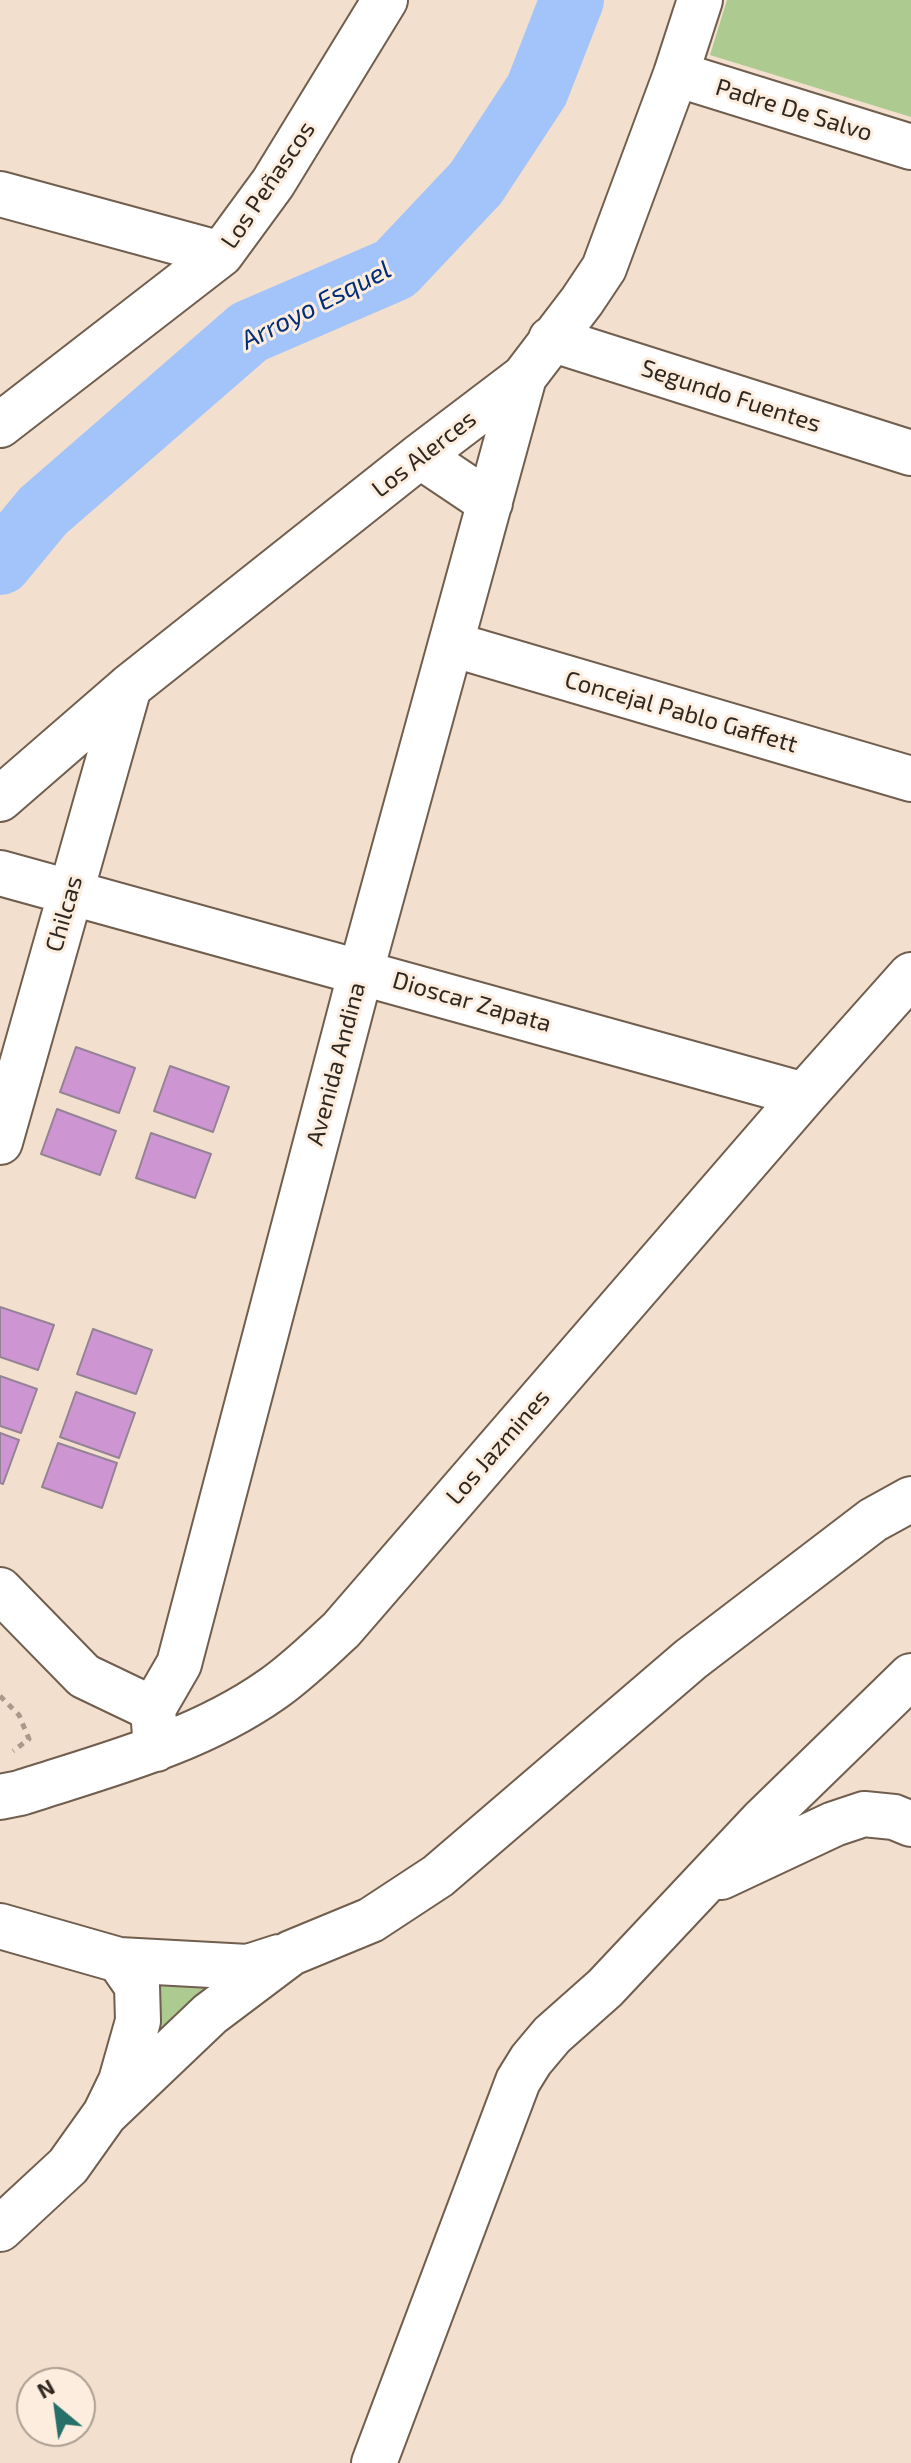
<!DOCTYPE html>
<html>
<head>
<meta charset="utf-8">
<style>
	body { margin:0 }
	#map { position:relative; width:911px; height:2463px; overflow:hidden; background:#f3dfcd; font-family:"Exo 2",sans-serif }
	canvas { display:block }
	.north { position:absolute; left:16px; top:2367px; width:80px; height:80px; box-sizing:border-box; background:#fdedde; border:2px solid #ab9e92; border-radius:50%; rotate:331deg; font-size:22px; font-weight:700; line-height:32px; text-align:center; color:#2f2821 }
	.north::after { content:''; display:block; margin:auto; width:28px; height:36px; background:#277069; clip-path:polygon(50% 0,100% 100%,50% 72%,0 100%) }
</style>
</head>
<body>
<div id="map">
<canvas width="911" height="2463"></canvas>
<div class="north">N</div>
</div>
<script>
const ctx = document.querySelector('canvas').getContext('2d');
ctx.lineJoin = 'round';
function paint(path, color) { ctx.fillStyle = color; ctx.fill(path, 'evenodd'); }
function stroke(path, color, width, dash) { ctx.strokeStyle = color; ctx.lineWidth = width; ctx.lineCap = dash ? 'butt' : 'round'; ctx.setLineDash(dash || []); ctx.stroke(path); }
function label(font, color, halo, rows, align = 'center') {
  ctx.font = font + ' "Exo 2",sans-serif'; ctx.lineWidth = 6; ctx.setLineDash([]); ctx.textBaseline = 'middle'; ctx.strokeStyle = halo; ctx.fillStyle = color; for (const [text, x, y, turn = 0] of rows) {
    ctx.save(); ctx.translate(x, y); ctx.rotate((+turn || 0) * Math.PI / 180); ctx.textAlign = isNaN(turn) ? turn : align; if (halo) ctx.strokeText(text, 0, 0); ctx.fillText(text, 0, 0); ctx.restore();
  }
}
paint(new Path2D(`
	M727,0h184v117l-201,-62z
	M161,1969l61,19 -88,88z`), '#adcb90');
stroke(new Path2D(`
	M0,563l43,-52 206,-179 146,-63 81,-86 61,-93 35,-90`), '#a2c4fa', 64);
const building = new Path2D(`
	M76,1047l59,21 -16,45 -59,-21z
	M170,1066l59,21 -16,45 -59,-21z
	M57,1109l59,22 -16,44 -59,-21z
	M151,1133l60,21 -16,44 -59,-20z
	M0,1307l54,18 -16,45 -38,-13z
	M93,1329l59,21 -16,44 -59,-20z
	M0,1376l37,13 -16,44 -21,-7z
	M76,1392l59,21 -16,45 -59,-21z
	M0,1433l19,7 -16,44 -3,-1z
	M58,1443l59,20 -15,45 -60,-21z`);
paint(building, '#ce95d3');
stroke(building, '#948395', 2);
const minor = new Path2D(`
	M676,74l235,73
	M0,194l221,60
	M551,339l360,114
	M0,425l221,-171 52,-71 112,-183
	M420,456l70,47
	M451,644l460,135
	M0,799l129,-112 291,-231 104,-79 58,-76 22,-33 72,-194 24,-74
	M0,873l804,222
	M0,1142l129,-455
	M0,1590l84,86 69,33
	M156,1749l-3,-40 26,-45 182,-693 163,-594
	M0,1797l20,-4c86,-28 177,-51 251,-103 25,-17 48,-40 70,-60l463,-535 107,-120
	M721,1877l113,-53 30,-10 30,3 17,7
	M0,1926l119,34 18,26 1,35 -17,60 -16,33 -37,52 -68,63
	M119,1960l129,7 31,-10
	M105,2114l105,-100 81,-61 80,-33 67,-44 253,-217 182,-139 38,-21
	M374,2463l144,-382 13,-21 21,-25 53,-47 157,-167 149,-145`);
stroke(minor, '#705e4e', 48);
stroke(new Path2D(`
	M0,1696l19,19 10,24 -16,12`), '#a99a8c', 5, [6, 6]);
stroke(minor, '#fff', 44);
label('24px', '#2f2821', '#fdedde', [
	["Padre De Salvo",794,110,17],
	["Los Peñascos",268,185,-56],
	["Segundo Fuentes",731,396,18],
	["Los Alerces",424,454,-38],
	["Concejal Pablo Gaffett",681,712,16],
	["Chilcas",64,914,-74],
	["Dioscar Zapata",472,1002,16],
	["Avenida Andina",336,1064,-75],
	["Los Jazmines",498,1447,-49]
]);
label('italic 26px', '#002e79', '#fdedde', [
	["Arroyo Esquel",316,305,-27]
]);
</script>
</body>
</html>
